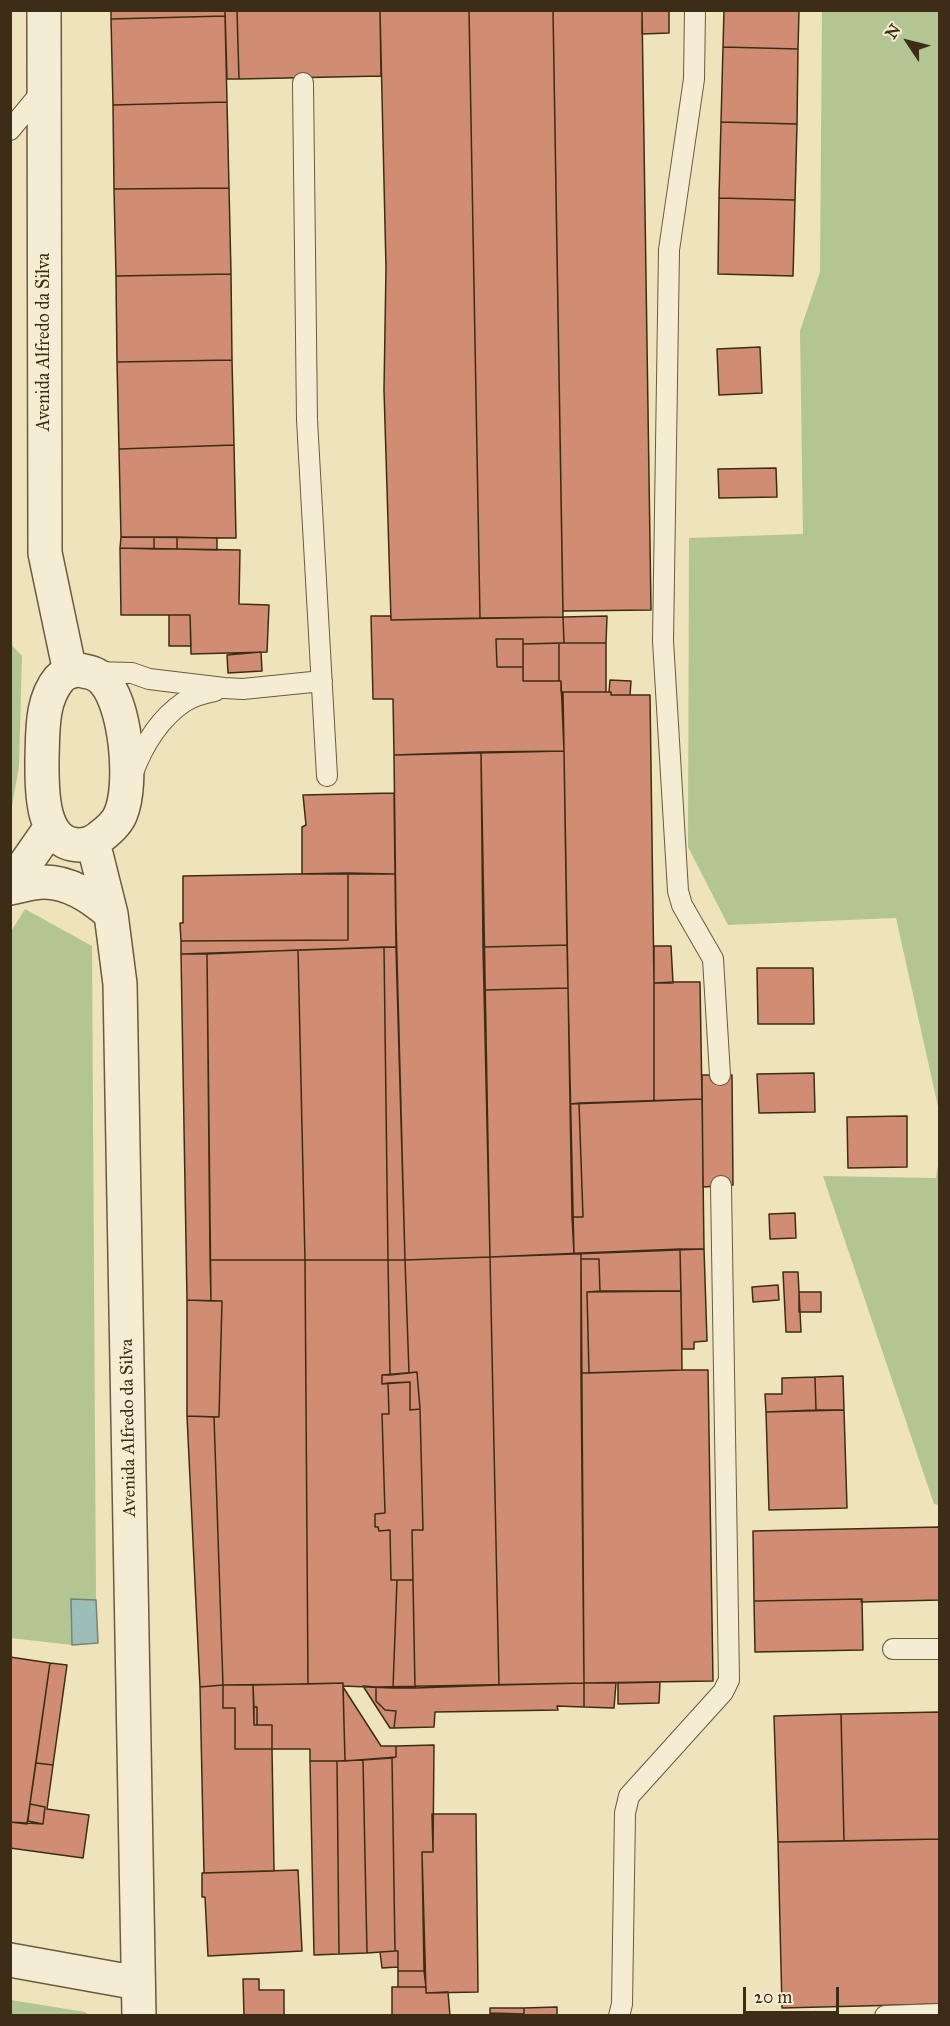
<!DOCTYPE html>
<html>
<head>
<meta charset="utf-8">
<style>
	body { margin:0 }
	#map { position:relative; width:950px; height:2026px; overflow:hidden; background:#efe3bb; font-family:"IM FELL Great Primer",serif }
	canvas { display:block }
	.frame { position:absolute; inset:0; border:12px solid #3d2d16; pointer-events:none }
	.north { position:absolute; left:878px; top:12px; width:60px; height:60px; -webkit-text-stroke:4px #f5edd3; paint-order:stroke; rotate:305deg; font-size:16px; font-weight:700; line-height:24px; text-align:center; color:#3d2d16 }
	.north::after { content:''; display:block; margin:auto; width:21px; height:27px; background:#3d2d16; clip-path:polygon(50% 0,100% 100%,50% 72%,0 100%) }
	.scale { position:absolute; left:743px; top:1987px; width:96px; height:27px; box-sizing:border-box; border:3px solid #3d2d16; border-top:0; padding-left:8px; font-size:18px; line-height:21px; white-space:nowrap; color:#3d2d16; -webkit-text-stroke:4px #f5edd3; paint-order:stroke }
</style>
</head>
<body>
<div id="map">
<canvas width="950" height="2026"></canvas>
<div class="frame"></div>
<div class="north">N</div>
<div class="scale">20 m</div>
</div>
<script>
const ctx = document.querySelector('canvas').getContext('2d');
ctx.lineJoin = 'round';
function paint(path, color) { ctx.fillStyle = color; ctx.fill(path, 'evenodd'); }
function stroke(path, color, width, dash) { ctx.strokeStyle = color; ctx.lineWidth = width; ctx.lineCap = dash ? 'butt' : 'round'; ctx.setLineDash(dash || []); ctx.stroke(path); }
function label(font, color, halo, rows, align = 'center') {
  ctx.font = font + ' "IM FELL Great Primer",serif'; ctx.lineWidth = 5; ctx.setLineDash([]); ctx.textBaseline = 'middle'; ctx.strokeStyle = halo; ctx.fillStyle = color; for (const [text, x, y, turn = 0] of rows) {
    ctx.save(); ctx.translate(x, y); ctx.rotate((+turn || 0) * Math.PI / 180); ctx.textAlign = isNaN(turn) ? turn : align; if (halo) ctx.strokeText(text, 0, 0); ctx.fillText(text, 0, 0); ctx.restore();
  }
}
paint(new Path2D(`
	M822,11h117v1100l-43,-193 -168,7 -40,-78 1,-309 114,-4 -3,-203 20,-59z
	M11,644l11,12 -3,110 -8,46z
	M25,909l67,37 4,654h-25l1,45 -61,-7 -1,-705z
	M939,1158v347l-5,-1 -111,-328 113,2z
	M11,2000l74,12 4,3h-78z`), '#b4c594');
const water = new Path2D(`
	M71,1599l25,1 2,43 -26,2z`);
paint(water, '#9cbdb8');
stroke(water, '#768377', 1.5);
const building = new Path2D(`
	M111,10h114v6l-114,3z
	M225,10h12l2,69h-12z
	M237,10h143l1,66 -142,3z
	M380,10h89l11,608 -89,2 -7,-230 2,-122z
	M469,10h84l10,607 -83,1z
	M553,10h89l9,600 -88,1z
	M642,10h27v23l-27,1z
	M724,10h75l-1,39 -75,-2z
	M225,16l2,86 -114,3 -2,-86z
	M723,47l75,2 -1,75 -76,-2z
	M227,102l2,86 -115,1 -1,-84z
	M721,122l76,2 -2,76 -76,-2z
	M229,188l2,86 -115,2 -2,-87z
	M719,198l76,2 -2,76 -75,-2z
	M231,274l1,86 -115,2 -1,-86z
	M760,347l2,46 -43,2 -2,-46z
	M232,360l2,85 -115,4 -2,-87z
	M234,445l2,93 -115,-1 -2,-88z
	M776,468l1,29 -58,1 -1,-29z
	M121,537h33v12l-34,-1z
	M154,537h23v12h-23z
	M177,537l40,1v12l-40,-1z
	M120,548l120,2 -1,54 30,1 -2,47 -76,2 -1,-39h-69z
	M169,615h21l1,31h-22z
	M371,616h20v4l172,-3 1,26 -41,1v-5h-27l1,28h26v14h38l3,70 -170,4 -1,-56h-20z
	M607,616l-1,27h-42l-1,-26z
	M496,639h27v28h-26z
	M559,643h47v49h-45v-11h-2z
	M559,643v38h-36v-37z
	M261,652l1,19 -34,2 -1,-18z
	M610,680l21,1 -1,14h-19v-3h-2z
	M563,692h48v3h39l4,288v118l-84,3z
	M564,751l3,194 -84,2 -2,-195z
	M481,752l9,505 -85,3 -9,-340 -2,-165z
	M394,793l1,81h-93v-47l4,-2 -3,-30z
	M348,873v67l-167,1 -1,-18h3v-47z
	M348,873l47,1 1,73 -215,7v-13l167,-1z
	M567,945l1,43 -84,2 -1,-43z
	M654,946h17l2,37h-19z
	M384,947h12l9,313h-17z
	M384,947l4,313h-83l-7,-310z
	M298,950l7,310h-95l-3,-306z
	M181,954h26l4,347 -24,-1z
	M757,968h56l1,56h-56z
	M674,982h26l2,117 -48,2v-118z
	M568,988l6,266 -84,3 -6,-267z
	M814,1073l1,39 -56,1 -2,-39z
	M702,1075h30l1,110 -30,2z
	M702,1099l2,150 -130,5 -2,-37h11l-4,-114z
	M579,1103l4,114h-11l-2,-113z
	M907,1116v51l-59,1 -1,-51z
	M795,1213l1,25 -26,1 -1,-25z
	M680,1249h24l3,92 -13,1v7h-12z
	M680,1249l1,42h-81l-1,-32h-18v-6z
	M581,1253l3,430 -85,2 -9,-428z
	M490,1257l9,428 -84,3 -3,-158h11l-3,-121 -3,-37 -8,1 -4,-113z
	M581,1259h18l1,32 -13,1 2,81h-8z
	M210,1260h95l3,424 -85,1 -9,-268h5l3,-116h-11z
	M305,1260h83l2,111v4h-8v9l6,-1 1,31h-7l3,99 -10,1v13h3l1,4 11,-1 1,50h6l-4,108 -50,-2v-3l-35,1z
	M388,1260h17l4,113 -19,2z
	M783,1272h15l3,60h-15z
	M778,1285l1,15 -26,2 -1,-15z
	M681,1291l1,79 -93,3 -2,-81z
	M799,1292h22v20h-22z
	M187,1300l35,1 -3,116 -32,-1z
	M682,1370h26l5,311 -129,2 -3,-310z
	M417,1372l3,37 -10,1v-28l-28,2v-9z
	M843,1376l1,34h-28l-1,-33z
	M815,1377l1,33 -50,2 -1,-18h17v-16z
	M410,1382v28l10,-1 3,121h-11l1,50h-22l-1,-50 -11,1 -1,-4h-3v-13l10,-1 -3,-99h7l-1,-31z
	M844,1410l3,98 -78,2 -3,-98z
	M187,1416l27,1 9,268 -23,2z
	M940,1527v73l-79,2 1,-3 -108,2 -1,-70z
	M397,1580h16l2,108h-22z
	M862,1599l1,51 -108,2 -1,-51z
	M10,1657l40,6 -23,161 -17,-2z
	M50,1663l17,2 -14,100 -17,-2z
	M660,1682l-1,21 -41,1v-21z
	M343,1683l2,78h-35v-12h-38v-24h-15v-18h-3l-1,-22z
	M584,1683v24l-27,-1 1,4 -123,2 -1,15 -40,1 2,-17 -11,-1 -9,-9v-14z
	M584,1683h32l-2,25 -30,-1z
	M223,1685h30l1,40h18v24h-37v-41h-12z
	M223,1685v23h12v41h37l2,122 -70,2 -4,-186z
	M363,1686l13,1v14l9,9 11,1 -2,17h-4z
	M343,1687l38,59h15v11l-51,4z
	M254,1707h3v18h-3z
	M940,1712v127l-96,2 -3,-127z
	M841,1714l3,127 -66,1 -4,-126z
	M434,1745l-1,107h-11l2,119h-26v-20h-3l-3,-193 4,-1v-11z
	M392,1758l3,193 -28,2 -4,-193z
	M363,1760l4,193 -28,1 -2,-193z
	M310,1761h27l2,193 -25,1z
	M36,1763l17,2 -6,44 42,6 -6,43 -73,-10v-26l33,2 2,-17 -15,-3z
	M30,1804l15,3 -2,17 -15,-3z
	M432,1814h44l2,178 -52,1 -4,-141h11z
	M940,1839v165l-158,4 -4,-166z
	M298,1870l4,81 -94,5 -3,-59h-3v-24z
	M395,1951h3v16l-16,1 -2,-16z
	M398,1971h26l2,16h-28z
	M243,1979h16v11h25v26h-40z
	M392,1987h34v6l22,-1 2,24h-58z
	M557,2007v9h-33v-8z
	M490,2008h34v6l-34,-1z
	M490,2013l34,1v2h-34z`);
paint(building, '#d08d74');
stroke(building, '#3d2d16', 1.5);
const service = new Path2D(`
	M695,10l-1,69 -25,171 -6,391 15,250 4,14 31,54 7,116
	M303,83l4,337 20,356
	M10,130l33,-40
	M93,672l39,1 17,6 75,9 19,1 79,-8
	M132,775c10,-27 27,-56 52,-73 9,-6 21,-9 31,-11
	M893,1649h47
	M619,2016l3,-12 3,-191 4,-17 94,-104 6,-12 -8,-494
	M885,2016l55,-2`);
const minor = new Path2D(`
	M44,10l1,543 25,119
	M79,670c10,2 18,3 25,11 22,24 29,102 17,132 -3,9 -13,18 -21,24 -6,5 -12,8 -21,8 -40,-1 -37,-60 -37,-87 1,-27 -1,-57 17,-79 5,-6 13,-8 20,-9z
	M93,842l18,72 9,70 19,1032
	M10,886l41,-59
	M10,888c11,-2 23,-6 34,-6 26,0 48,15 67,32
	M10,1960l128,23`);
stroke(service, '#6a5a3f', 22);
stroke(minor, '#6a5a3f', 36);
stroke(service, '#f5edd3', 20);
stroke(minor, '#f5edd3', 33);
label('18px', '#3d2d16', '#f5edd3', [
	["Avenida Alfredo da Silva",45,342,-90],
	["Avenida Alfredo da Silva",129,1428,-91]
]);
</script>
</body>
</html>
